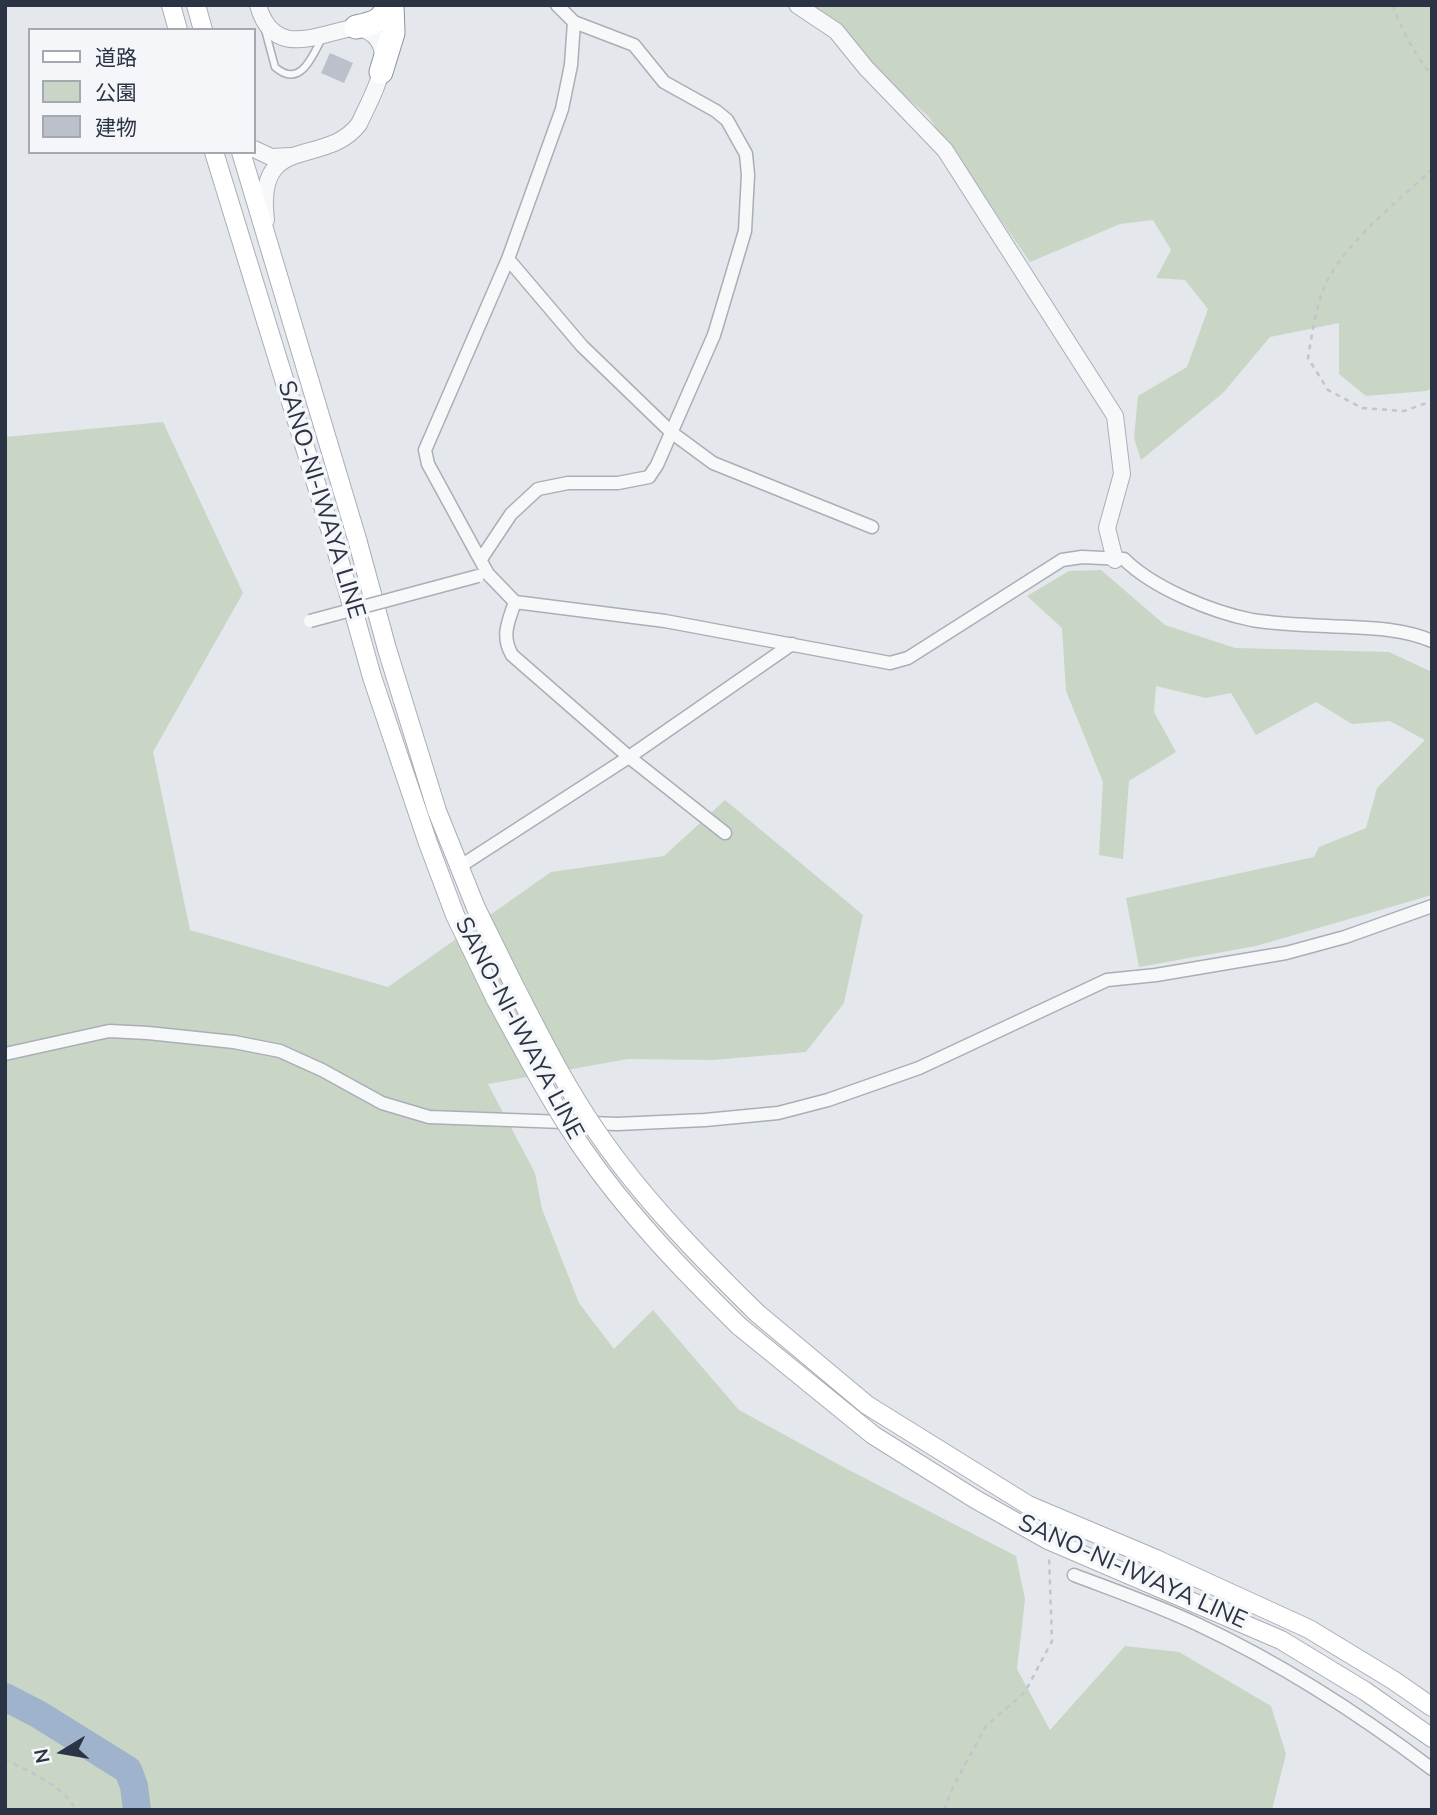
<!DOCTYPE html>
<html>
<head>
<meta charset="utf-8">
<style>
	body { margin:0 }
	#map { position:relative; width:1437px; height:1815px; overflow:hidden; background:#e4e7ec; font-family:"Nunito Sans","Noto Sans JP",sans-serif }
	canvas { display:block }
	.frame { position:absolute; inset:0; border:7px solid #2b3445; pointer-events:none }
	.legend { position:absolute; left:28px; top:28px; width:228px; height:126px; box-sizing:border-box; background:#f4f6f9; border:2px solid #a4a8b1; margin:0; padding:9px 12px; list-style:none; font-size:21px; color:#2b3445 }
	.legend li { display:flex; align-items:center; gap:14px; height:35px }
	.legend b { width:35px; border:2px solid #a4a8b1 }
	.north { position:absolute; left:28px; top:1717px; width:70px; height:70px; -webkit-text-stroke:5px #f4f6f9; paint-order:stroke; rotate:259deg; font-size:19px; font-weight:700; line-height:28px; text-align:center; color:#2b3445 }
	.north::after { content:''; display:block; margin:auto; width:24px; height:32px; background:#2b3445; clip-path:polygon(50% 0,100% 100%,50% 72%,0 100%) }
</style>
</head>
<body>
<div id="map">
<canvas width="1437" height="1815"></canvas>
<div class="frame"></div>
<ul class="legend">
<li><b style="height:9px;background:#fff"></b>道路</li>
<li><b style="height:19px;background:#c9d6c5"></b>公園</li>
<li><b style="height:19px;background:#bbc0ca"></b>建物</li>
</ul>
<div class="north">N</div>
</div>
<script>
const ctx = document.querySelector('canvas').getContext('2d');
ctx.lineJoin = 'round';
function paint(path, color) { ctx.fillStyle = color; ctx.fill(path, 'evenodd'); }
function stroke(path, color, width, dash) { ctx.strokeStyle = color; ctx.lineWidth = width; ctx.lineCap = dash ? 'butt' : 'round'; ctx.setLineDash(dash || []); ctx.stroke(path); }
function label(font, color, halo, rows, align = 'center') {
  ctx.font = font + ' "Nunito Sans",sans-serif'; ctx.lineWidth = 7; ctx.setLineDash([]); ctx.textBaseline = 'middle'; ctx.strokeStyle = halo; ctx.fillStyle = color; for (const [text, x, y, turn = 0] of rows) {
    ctx.save(); ctx.translate(x, y); ctx.rotate((+turn || 0) * Math.PI / 180); ctx.textAlign = isNaN(turn) ? turn : align; if (halo) ctx.strokeText(text, 0, 0); ctx.fillText(text, 0, 0); ctx.restore();
  }
}
paint(new Path2D(`
	M801,5h631v384l-6,2 -60,5 -27,-22v-51l-69,14 -47,56 -82,67 -7,-22 4,-42 49,-29 21,-58 -23,-29 -29,-2 15,-28 -18,-30 -33,4 -90,38 -102,-146z
	M163,422l80,171 -90,159 37,178 198,57 163,-115 113,-16 61,-56 138,115 -19,88 -38,49 -93,8 -85,-1 -140,25 47,89 7,36 37,94 35,46 39,-39 86,100 108,59 169,87 9,43 -8,70 33,61 75,-84 54,6 92,54 15,48 -14,56h-1267v-1373z
	M1101,570l64,55 70,23 154,4 43,20v223l-176,51 -117,21 -13,-69 188,-41 5,-10 47,-19 11,-40 48,-48 -35,-19 -38,3 -36,-22 -60,33 -25,-42 -25,5 -50,-12 -2,26 22,40 -47,29 -6,78 -24,-4 4,-73 -37,-91 -4,-63 -35,-32 42,-25z`), '#c9d6c5');
stroke(new Path2D(`
	M5,1697l33,17 90,56 6,16 3,24`), '#9fb4cc', 28);
paint(new Path2D(`
	M330,53l23,10 -9,20 -23,-10z`), '#bbc0ca');
const service = new Path2D(`
	M264,26l11,41c25,22 37,-10 47,-29`);
const minor = new Path2D(`
	M574,22l-3,43 -9,44 -54,150 -83,191 3,14 60,110 27,28 150,19 225,42 18,-5 154,-98 20,-3 42,2c29,29 88,53 128,61 25,4 50,5 75,6 35,2 72,1 105,15
	M508,259l74,87 89,86 42,31 159,64
	M481,559l30,-45 27,-25 30,-6h50l31,-6 8,-12 57,-130 31,-104 3,-56 -2,-21 -19,-34 -11,-9 -52,-29 -30,-37 -60,-23 -17,-17
	M515,602c-7,20 -14,34 -3,53l117,102 96,76
	M459,867l170,-110 163,-113
	M5,1054l104,-23 39,2 86,9 46,9 42,19 60,33 47,14 188,7 88,-4 73,-7 50,-13 91,-32 188,-88 49,-5 130,-22 59,-16 87,-31
	M1074,1575c42,16 85,31 125,50 85,40 158,87 233,144`);
const tertiary = new Path2D(`
	M258,5c15,54 57,30 98,22 51,12 16,68 3,97 -34,45 -104,6 -93,96
	M797,5l39,26 30,37 79,82 170,266 7,58 -15,54 8,32
	M254,149l17,8 20,-1`);
const secondary = new Path2D(`
	M171,5l7,25
	M196,5l7,25
	M214,152l121,393 37,132 56,166 27,72 41,85
	M241,152l116,387 30,110 50,162 39,97 39,79
	M757,1313l110,92 161,100 128,54 153,70 84,51 39,27
	M739,1326l134,109 102,64 73,41 233,100 84,51 67,47`);
const motorway = new Path2D(`
	M356,27c14,-3 28,-5 31,-22
	M381,72l12,-39 -1,-28`);
stroke(service, '#a9aeb7', 9);
stroke(minor, '#a9aeb7', 15);
stroke(tertiary, '#a9aeb7', 18);
stroke(secondary, '#a9aeb7', 20);
stroke(motorway, '#8b94a3', 25);
stroke(new Path2D(`
	M1393,5c9,27 22,49 39,71
	M1432,169c-35,34 -80,67 -104,110 -11,21 -16,55 -20,79l20,32 34,18 42,3 28,-10
	M5,1759c24,13 58,26 71,51
	M944,1810l9,-23 33,-61 39,-34 27,-51 -3,-84`), '#c2c5cb', 2.5, [5, 5]);
stroke(service, '#f7f8fa', 6);
stroke(minor, '#f7f8fa', 12);
stroke(tertiary, '#f7f8fa', 16);
stroke(secondary, '#fff', 18);
stroke(motorway, '#fff', 23);
const minorBridge = new Path2D(`
	M310,621l168,-45`);
const secondaryBridge = new Path2D(`
	M515,987c25,48 51,101 82,145 45,66 103,125 160,181
	M496,1000c28,51 54,101 87,149 45,65 100,122 156,177`);
stroke(minorBridge, '#a9aeb7', 15, []);
stroke(secondaryBridge, '#a9aeb7', 20, []);
stroke(minorBridge, '#f7f8fa', 12);
stroke(secondaryBridge, '#fff', 18);
label('24px', '#2b3445', '#f4f6f9', [
	["SANO-NI-IWAYA LINE",320,500,73],
	["SANO-NI-IWAYA LINE",518,1029,62],
	["SANO-NI-IWAYA LINE",1132,1573,24]
]);
</script>
</body>
</html>
